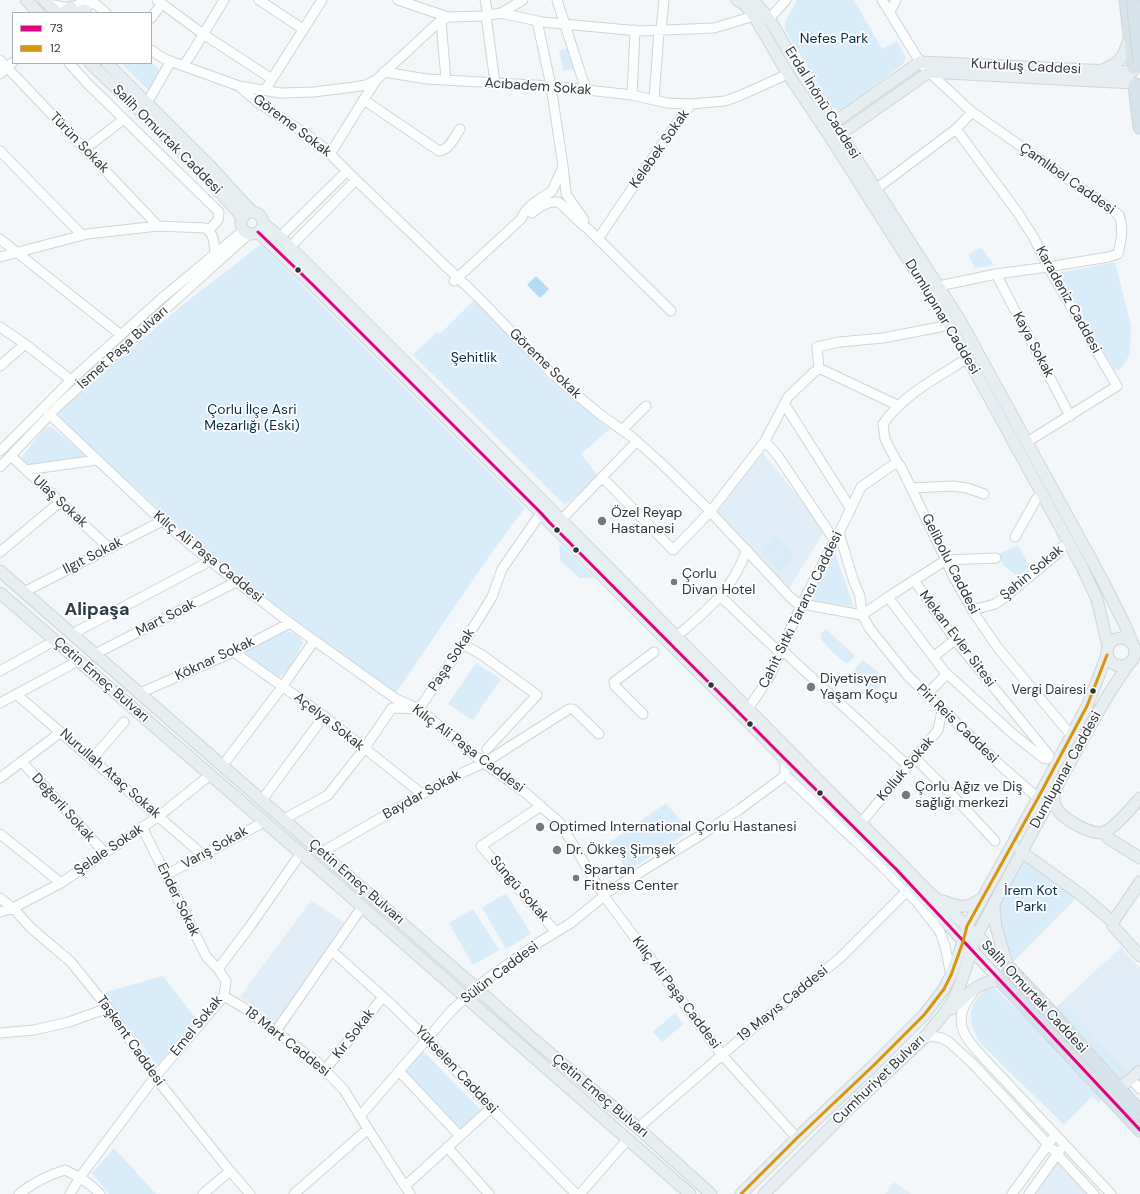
<!DOCTYPE html>
<html>
<head>
<meta charset="utf-8">
<style>
	body { margin:0 }
	#map { position:relative; width:1140px; height:1194px; overflow:hidden; background:#f4f7fa; font-family:"DM Sans",sans-serif }
	canvas { display:block }
	.legend { position:absolute; left:12px; top:12px; width:140px; height:52px; box-sizing:border-box; background:#fff; border:1px solid #abaeb0; margin:0; padding:5px 7px; list-style:none; font-size:12px; color:#2e3539 }
	.legend li { display:flex; align-items:center; gap:8px; height:20px }
	.legend b { width:20px; border:1px solid #abaeb0 }
</style>
</head>
<body>
<div id="map">
<canvas width="1140" height="1194"></canvas>
<ul class="legend">
<li><b style="height:5px;background:#e5007d"></b>73</li>
<li><b style="height:5px;background:#d99509"></b>12</li>
</ul>
</div>
<script>
const ctx = document.querySelector('canvas').getContext('2d');
ctx.lineJoin = 'round';
function paint(path, color) { ctx.fillStyle = color; ctx.fill(path, 'evenodd'); }
function stroke(path, color, width, dash) { ctx.strokeStyle = color; ctx.lineWidth = width; ctx.lineCap = dash ? 'butt' : 'round'; ctx.setLineDash(dash || []); ctx.stroke(path); }
function label(font, color, halo, rows, align = 'center') {
  ctx.font = font + ' "DM Sans",sans-serif'; ctx.lineWidth = 3.5; ctx.setLineDash([]); ctx.textBaseline = 'middle'; ctx.strokeStyle = halo; ctx.fillStyle = color; for (const [text, x, y, turn = 0] of rows) {
    ctx.save(); ctx.translate(x, y); ctx.rotate((+turn || 0) * Math.PI / 180); ctx.textAlign = isNaN(turn) ? turn : align; if (halo) ctx.strokeText(text, 0, 0); ctx.fillText(text, 0, 0); ctx.restore();
  }
}
paint(new Path2D(`
	M763,453l62,77 -36,59 -72,-77z
	M311,900l35,24 -71,99 -35,-26z
	M1121,947l19,21v98l-10,9 -67,-74z
	M1057,1148l43,46h-77z
	M894,1182l17,12h-26z`), '#e2eef7');
paint(new Path2D(`
	M797,0h57l28,49 15,-8 9,17 -3,6 -60,46h-5l-6,-3 -47,-77v-8z
	M568,48l6,21 -11,2 -4,-21z
	M151,62l10,9 -11,21 -29,-29h30z
	M261,244l264,264 -33,44 -97,142 -170,-126 -159,-142 -8,-14 122,-105z
	M982,248l12,17 -19,3 -7,-13 8,-5z
	M1115,262l16,64 -1,27 -5,10 -5,7 -6,-1 -55,-96z
	M475,299l72,79 63,51 -29,25 18,23 -34,28 -152,-150 24,-23 3,2z
	M45,427h7l33,28v3l-60,9 -5,-8z
	M775,535l10,10 -16,16 -10,-10z
	M559,543l36,35h-16l-19,-18z
	M1018,545l12,22 -7,6 -7,2c-10,-7 -14,-9 -17,-21z
	M786,547l9,9 -16,16 -9,-10z
	M835,553l19,54 -44,-6z
	M826,629l29,27 -7,7h-2l-14,-11 -11,-13v-5z
	M286,631l12,3 5,9c-7,12 -14,32 -29,36l-32,-27z
	M863,660l23,19 -12,14 -23,-19z
	M476,663l25,16 -28,41 -25,-16z
	M666,803l23,28 -61,40 -19,-28z
	M1021,850l59,44 -72,73 -14,-49 13,-41z
	M506,893l25,41 -25,15 -24,-41z
	M473,909l26,41 -26,15 -24,-42z
	M163,976l34,44 -40,46 -54,-73z
	M995,988l102,102 4,7 -1,6 -8,-7 -28,29 -84,-82c-7,-15 -15,-29 -3,-44 5,-7 9,-10 18,-11z
	M1063,1001l67,74 -7,6 -67,-74z
	M675,1013l9,11 -22,18 -9,-10z
	M423,1051l58,59 -20,19 -57,-59z
	M114,1148l42,46h-47l-17,-21z`), '#d8ecf9');
paint(new Path2D(`
	M536,276l13,13 -9,9 -13,-13z`), '#b3dbf5');
const minor = new Path2D(`
	M91,0l15,13
	M157,0l46,34 69,45
	M259,0l44,29
	M398,0l50,17
	M485,0l3,15
	M557,0l29,90
	M882,0l38,62 9,10 43,40 147,103c5,13 2,26 -1,39l-10,3 -60,10 -52,7 -57,12
	M49,4l15,3h7l9,-3h14
	M890,12l6,-12
	M501,13l41,9 97,9 75,-3 40,-12
	M486,15l9,68
	M151,18l11,-14
	M770,18l16,-18
	M441,21l5,59
	M537,21l14,65 12,80 3,26
	M661,30l3,-30
	M151,50l7,5 9,5 72,26 41,7 34,-1 40,-5 12,-2 10,-5 63,-58 9,-5 36,-1 17,-3 22,-13
	M0,60l158,166
	M69,63l18,20 132,129 -1,8 -9,10
	M183,66l9,-13 32,-53
	M384,72l43,7 124,7 81,9 35,8 24,1
	M0,74l13,-12
	M239,86l18,16 52,34 14,11 33,33 124,119 72,75 26,22 23,19 31,22 28,25 45,44 85,91 7,6 65,12 26,-18 58,-37 50,-2
	M265,90l57,-90
	M632,95l3,-65
	M364,100l75,51c10,-1 16,-14 21,-22
	M654,100l5,-70
	M147,103l24,-42
	M956,129l62,84 16,25 14,29 69,119 -90,56
	M85,149l39,-30
	M0,151l82,84
	M330,154l46,-74
	M553,189l10,-22
	M876,189l80,-60 16,-17
	M566,194l18,26
	M558,202c11,8 19,19 30,27l83,82
	M532,213c7,-6 14,-11 23,-11
	M280,237l67,-66
	M0,239l121,96
	M598,239l64,-95 29,-40 34,-3 14,-5 49,-22
	M290,247l66,-67
	M0,257l87,-23 71,-8 47,2c10,6 9,16 10,27
	M996,274l74,142
	M454,281l67,-62c5,-13 19,-20 31,-28
	M0,327l25,17 46,36
	M0,366l25,-22
	M819,368l80,38
	M785,405l66,104
	M49,414l113,107 48,40 80,62 106,76 23,10 65,54 43,31 33,29 44,73 118,159 75,83
	M622,430l24,-24
	M765,441l13,15 57,85
	M0,451l71,-71 91,-82 82,-68
	M11,456l98,92
	M897,462l4,5 45,93 7,16 23,40 22,32 73,87
	M0,467l58,-61 192,-173
	M26,470l71,-10
	M602,477l71,73 37,-38 55,-71 23,-44 24,-23 7,-6 -2,-21 22,-5 44,-4 62,-12 4,-2
	M911,488l42,-2 14,2 17,6
	M561,520l76,-79
	M839,533l15,49 6,14 2,19 8,14 38,47 92,89 38,33
	M1015,537l22,-39 7,-2
	M0,552l60,-50
	M914,580l41,60 94,115 -2,4 -4,-1 -30,-24 -69,-63
	M24,592l138,-71
	M720,596l60,57
	M888,597l56,74v6l-18,18
	M972,610l23,-6 10,-7 53,-44 4,-6 7,-4
	M72,634l138,-73
	M676,637c17,-15 35,-29 48,-46 10,-12 17,-26 23,-41
	M463,644l19,11 55,40 -50,54
	M782,650l126,116
	M234,652l90,64 98,78
	M95,654l141,-72
	M933,657l22,-17
	M0,671l56,-31
	M140,693l94,-41 56,-29
	M16,694l187,161
	M0,703l78,-42
	M748,709l22,-33 31,-71 38,-72 22,-46 36,-25 -12,-23 -2,-15c21,-30 55,-47 85,-66
	M643,714l-28,-28 -1,-4 40,-30
	M915,758l44,44 36,39
	M92,759l32,-37
	M22,762l83,91
	M223,765l59,-78 32,-46
	M785,775l96,90 37,38 22,29 5,14 6,29
	M0,778l61,-46
	M262,800l62,-84
	M541,806l-60,40 75,86
	M284,819l44,-24 36,-46 28,-41 27,1 44,-65 29,-47 10,-28 39,-56
	M861,823l77,-93 4,-19
	M142,827l64,129 12,13
	M0,834l61,49
	M322,852l100,-58 42,-22 20,-9 85,-54h4l26,25
	M166,875l98,-53
	M603,895l98,-60 39,-26 42,-31 3,-3v-16
	M0,898l13,10 18,20 40,34 37,46 47,69 75,94 20,23
	M0,912l13,-4 48,-25 98,-67 51,-41
	M332,951l59,53 36,35 64,69 85,86
	M972,994c-3,4 -6,8 -8,13 -9,19 4,34 16,47l131,140
	M224,996l20,12 72,53 28,29 24,39 42,65
	M276,1031l86,-124
	M0,1033l34,-3 35,-8 39,-14
	M923,1039l8,-3 11,2 7,4 23,21 33,35 89,96
	M325,1070l58,-73
	M399,1071l61,65
	M1131,1079l9,10
	M360,1116l92,-106 24,-22 11,-9 51,-36 33,-20 33,-27
	M638,1128l114,-99 88,-71 66,-66
	M447,1147l42,47
	M405,1186l86,-78
	M19,1194c14,-11 29,-19 46,-24 13,6 25,13 35,24
	M70,1194l10,-17 75,-100 69,-81 2,-15 -8,-12 33,-44 50,-72
	M203,1194l27,-23
	M294,1194l74,-65
	M580,1194l48,-55
	M1012,1194l40,-55
	M1029,1194l31,-44`);
const major = new Path2D(`
	M26,0l13,13
	M44,0l13,13
	M737,0l7,4 10,12 34,58 44,66 117,184 133,243 15,32 11,47
	M752,0c18,16 28,37 40,58l169,264 142,259 21,42 8,19
	M63,13l8,-6
	M76,13l9,-3
	M90,63l44,42 68,67 41,46
	M107,63l102,102 43,47
	M1102,70c21,-8 22,-15 28,-34
	M829,126l91,-64 212,10
	M835,138l94,-66 204,11
	M241 223a11 11 0 1 1 22 0a11 11 0 1 1-22 0Z
	M263,223l17,14 136,136 513,519 51,46 28,29
	M258,232l53,51 230,230 8,9 236,237 111,110 105,112
	M0,571l476,417 55,49 107,91 73,66
	M0,593l326,282 364,319
	M1107 652a14 14 0 1 1 28 0a14 14 0 1 1-28 0Z
	M1054,791c0,6 -1,12 3,18 5,9 36,28 47,23 11,-4 28,-25 36,-34
	M1104,833l4,5 32,20
	M1021,850l5,5 54,39 33,28v4l27,30
	M943,901c17,6 22,9 38,-2
	M994,906l2,21 11,37
	M1113,922l27,-40
	M952,1009c13,-13 29,-30 49,-28
	M1119,1089l21,-18
	M741,1194l56,-56 77,-73 50,-50 20,-26 7,-14 12,-33 4,-16 71,-128 49,-92 20,-51
	M764,1194l89,-89 70,-66 19,-23 10,-14 8,-17 17,-50 103,-191 28,-49 20,-30`);
const highway = new Path2D(`
	M1126,0l8,67
	M1135,85l5,42
	M1008,967l39,41 93,104
	M1001,981l139,149`);
stroke(minor, '#cfd4d7', 11);
stroke(major, '#d1d3d6', 13);
stroke(highway, '#d1d3d6', 15);
stroke(minor, '#fdfefe', 9);
stroke(major, '#e6eef2', 11);
stroke(highway, '#d7e3ea', 13);
const highwayBridge = new Path2D(`
	M1133,0l7,62`);
stroke(highwayBridge, '#d1d3d6', 15, []);
stroke(highwayBridge, '#d7e3ea', 13);
stroke(new Path2D(`
	M258,232l53,51 230,230 8,9 236,237 111,110 244,261`), '#e5007d', 3);
stroke(new Path2D(`
	M741,1194l56,-56 77,-73 50,-50 20,-26 7,-14 12,-33 4,-16 71,-128 49,-92 20,-51`), '#d99509', 3);
for (const [x, y, r, color] of [
	[298,270,3.5,"#2e3539"],
	[602,521,5,"#73797d"],
	[557,530,3.5,"#2e3539"],
	[576,550,3.5,"#2e3539"],
	[674,582,4,"#73797d"],
	[711,685,3.5,"#2e3539"],
	[811,687,5,"#73797d"],
	[1093,691,3.5,"#2e3539"],
	[750,724,3.5,"#2e3539"],
	[820,793,3.5,"#2e3539"],
	[906,795,5,"#73797d"],
	[540,827,5,"#73797d"],
	[557,850,5,"#73797d"],
	[576,878,4,"#73797d"]
]) { const dot = new Path2D(); dot.arc(x, y, r, 0, 2 * Math.PI); ctx.fillStyle = color; ctx.fill(dot); stroke(dot, '#fff', 1.5); }
label('13px', '#2e3539', '#fff', [
	["Vergi Dairesi",1086,691]
], 'right');
label('14px', '#002d44', '#fff', [
	["Nefes Park",834,39],
	["Şehitlik",474,358],
	["Çorlu İlçe Asri",252,410],
	["Mezarlığı (Eski)",252,426],
	["İrem Kot",1031,891],
	["Parkı",1031,907]
]);
label('14px', '#2e3539', '#fff', [
	["Kurtuluş Caddesi",1026,67,3],
	["Acıbadem Sokak",538,87,4],
	["Erdal İnönü Caddesi",822,103,58],
	["Göreme Sokak",292,126,37],
	["Salih Omurtak Caddesi",167,140,45],
	["Türün Sokak",79,143,46],
	["Kelebek Sokak",660,149,-55],
	["Çamlıbel Caddesi",1067,179,35],
	["Karadeniz Caddesi",1068,300,61],
	["Dumlupınar Caddesi",942,317,59],
	["Kaya Sokak",1033,345,62],
	["İsmet Paşa Bulvarı",123,348,-42],
	["Göreme Sokak",545,364,44],
	["Ulaş Sokak",60,502,43],
	["Ilgıt Sokak",93,556,-27],
	["Kılıç Ali Paşa Caddesi",208,557,39],
	["Gelibolu Caddesi",950,564,63],
	["Şahin Sokak",1032,573,-40],
	["Cahit Sıtkı Tarancı Caddesi",801,610,-64],
	["Mart Soak",166,618,-27],
	["Mekan Evler Sitesi",957,639,53],
	["Köknar Sokak",215,659,-25],
	["Paşa Sokak",452,660,-57],
	["Çetin Emeç Bulvarı",101,680,41],
	["Açelya Sokak",329,722,38],
	["Piri Reis Caddesi",957,724,44],
	["Kılıç Ali Paşa Caddesi",468,749,37],
	["Kolluk Sokak",906,769,-50],
	["Dumlupınar Caddesi",1066,770,-61],
	["Nurullah Ataç Sokak",110,774,41],
	["Baydar Sokak",422,795,-29],
	["Değerli Sokak",63,808,48],
	["Varış Sokak",215,848,-29],
	["Şelale Sokak",109,850,-34],
	["Çetin Emeç Bulvarı",356,882,41],
	["Süngü Sokak",519,889,49],
	["Ender Sokak",178,900,64],
	["Sülün Caddesi",500,973,-37],
	["Kılıç Ali Paşa Caddesi",676,993,53],
	["Salih Omurtak Caddesi",1034,997,47],
	["19 Mayıs Caddesi",783,1004,-39],
	["Emel Sokak",197,1026,-51],
	["Kır Sokak",354,1034,-52],
	["Taşkent Caddesi",130,1041,55],
	["18 Mart Caddesi",287,1042,38],
	["Yükselen Caddesi",456,1070,47],
	["Cumhuriyet Bulvarı",879,1080,-44],
	["Çetin Emeç Bulvarı",600,1096,40]
]);
label('14px', '#2e3539', '#fff', [
	["Özel Reyap",611,513],
	["Hastanesi",611,529],
	["Çorlu",682,574],
	["Divan Hotel",682,590],
	["Diyetisyen",820,679],
	["Yaşam Koçu",820,695],
	["Çorlu Ağız ve Diş",915,787],
	["sağlığı merkezi",915,803],
	["Optimed International Çorlu Hastanesi",549,827],
	["Dr. Ökkeş Şimşek",566,850],
	["Spartan",584,870],
	["Fitness Center",584,886]
], 'left');
label('bold 18px', '#2c3a44', '#fff', [
	["Alipaşa",97,610]
]);
</script>
</body>
</html>
